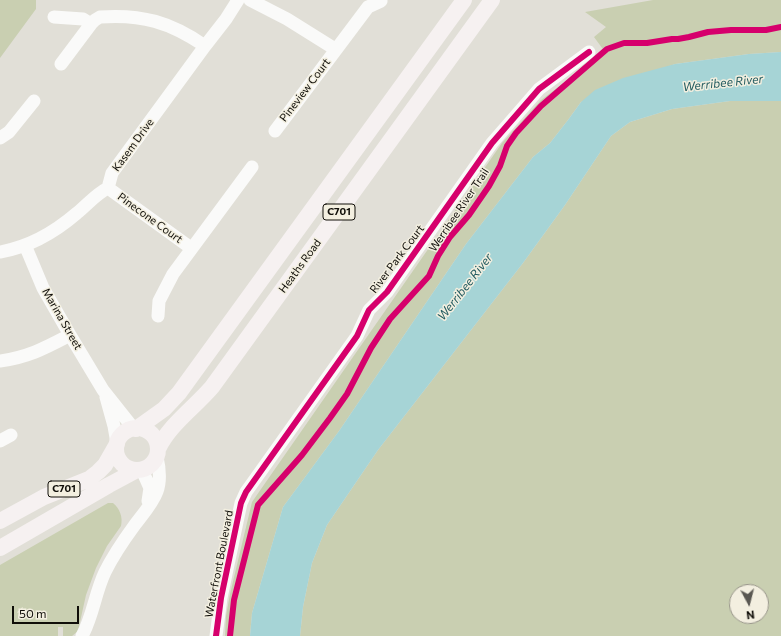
<!DOCTYPE html>
<html>
<head>
<meta charset="utf-8">
<style>
	body { margin:0 }
	#map { position:relative; width:781px; height:636px; overflow:hidden; background:#e1dfd7; font-family:Commissioner,sans-serif }
	canvas { display:block }
	.north { position:absolute; left:729px; top:584px; width:40px; height:40px; box-sizing:border-box; background:#f3efe0; border:1px solid #98958a; border-radius:50%; rotate:173deg; font-size:11px; font-weight:700; line-height:16px; text-align:center; color:#100e09 }
	.north::after { content:''; display:block; margin:auto; width:14px; height:18px; background:#595751; clip-path:polygon(50% 0,100% 100%,50% 72%,0 100%) }
	.scale { position:absolute; left:12px; top:606px; width:67px; height:18px; box-sizing:border-box; border:2px solid #100e09; border-top:0; padding-left:5px; font-size:12px; line-height:14px; white-space:nowrap; color:#100e09; -webkit-text-stroke:3px #f3efe0; paint-order:stroke }
</style>
</head>
<body>
<div id="map">
<canvas width="781" height="636"></canvas>
<div class="north">N</div>
<div class="scale">50 m</div>
</div>
<script>
const ctx = document.querySelector('canvas').getContext('2d');
ctx.lineJoin = 'round';
function paint(path, color) { ctx.fillStyle = color; ctx.fill(path, 'evenodd'); }
function stroke(path, color, width, dash) { ctx.strokeStyle = color; ctx.lineWidth = width; ctx.lineCap = dash ? 'butt' : 'round'; ctx.setLineDash(dash || []); ctx.stroke(path); }
function label(font, color, halo, rows, align = 'center') {
  ctx.font = font + ' Commissioner,sans-serif'; ctx.lineWidth = 3; ctx.setLineDash([]); ctx.textBaseline = 'middle'; ctx.strokeStyle = halo; ctx.fillStyle = color; for (const [text, x, y, turn = 0] of rows) {
    ctx.save(); ctx.translate(x, y); ctx.rotate((+turn || 0) * Math.PI / 180); ctx.textAlign = isNaN(turn) ? turn : align; if (halo) ctx.strokeText(text, 0, 0); ctx.fillText(text, 0, 0); ctx.restore();
  }
}
paint(new Path2D(`
	M0,0h36v9l-36,49z
	M653,0h128v52l-32,2 -74,10 -94,38 -13,18 -18,23 -17,14 -67,87 -127,187 -56,76 -31,106 -2,23h-25l1,-20 4,-22 22,-92 250,-359 39,-43 64,-48 -11,-15 12,-10 -21,-15z
	M730,101h51v535h-481l3,-29 9,-44 15,-38 51,-75 145,-187 42,-58 46,-69 19,-14 42,-13zM737,592h24v24h-24z
	M108,503h5c7,6 10,14 8,23l-14,20 -11,22 -10,27 -8,36 -6,5h-9v-9h-5v9h-58v-71z`), '#c9cfb1');
paint(new Path2D(`
	M781,52v49h-51l-58,8 -42,13 -19,14 -46,69 -42,58 -145,187 -51,75 -15,38 -9,44 -3,29h-50l2,-23 31,-106 56,-76 127,-187 67,-87 17,-14 18,-23 13,-18 14,-12 28,-12 52,-14 74,-10z`), '#a6d4d6');
stroke(new Path2D(`
	M250,0l37,19 48,30
	M54,17l29,2 8,5
	M61,64l30,-40 4,-4 5,-3c42,-3 70,5 105,29
	M275,131l93,-124 13,-6
	M0,138l9,-6 25,-31
	M108,188l83,60
	M25,245l18,43 27,47 33,55 31,39
	M0,252c29,-5 55,-20 77,-39 11,-9 19,-19 31,-25l4,-15 93,-127 21,-27 12,-19
	M158,316l1,-15 14,-27 79,-107
	M0,361c29,-4 45,-13 70,-26
	M106,397l8,29 3,17
	M0,441l11,-6
	M142,470l8,18 -2,13
	M82,636c11,-20 13,-43 23,-64 8,-16 18,-31 29,-46 19,-25 31,-35 23,-69
	M216,636l5,-38 20,-95 5,-11 111,-156 12,-26 18,-18 105,-149 47,-54 50,-37`), '#fafaf9', 13);
stroke(new Path2D(`
	M116 449a21 21 0 1 1 42 0a21 21 0 1 1-42 0Z
	M136,429l28,-20 15,-16 285,-393
	M158,449c12,-25 36,-41 54,-62l280,-387
	M0,521l44,-24 45,-18 9,-7 7,-7 12,-21
	M0,548l109,-63 28,-15`), '#f6f1f1', 16);
stroke(new Path2D(`
	M216,636l5,-38 20,-95 5,-11 111,-156 12,-26 18,-18 105,-149 47,-54 50,-37
	M230,636l4,-36 24,-95 44,-50 28,-37 17,-24 24,-46 19,-29 39,-43 9,-20 12,-19 19,-22 20,-29 11,-20 7,-20 9,-13 25,-27 66,-57 17,-6h23l25,-4h6l11,-2 19,-5 23,-2h35l15,-3`), '#d6006c', 6);
for (const [x, y, w] of [
	[339,212,32],
	[64,489,32]
]) { const box = new Path2D(); box.roundRect(x - w / 2, y - 8, w, 16, 3); ctx.fillStyle = '#f3efe0'; ctx.fill(box); stroke(box, '#100e09', 1); }
label('bold 10px', '#100e09', null, [
	["C701",339,212],
	["C701",64,489]
]);
label('11px', '#100e09', '#f3efe0', [
	["Pineview Court",305,90,-53],
	["Kasem Drive",133,145,-54],
	["Werribee River Trail",459,210,-56],
	["Pinecone Court",150,218,36],
	["River Park Court",397,259,-53],
	["Heaths Road",300,266,-54],
	["Marina Street",62,319,60],
	["Waterfront Boulevard",219,564,-79]
]);
label('italic 12px', '#235c60', '#f3efe0', [
	["Werribee River",723,83,-6],
	["Werribee River",465,287,-52]
]);
</script>
</body>
</html>
